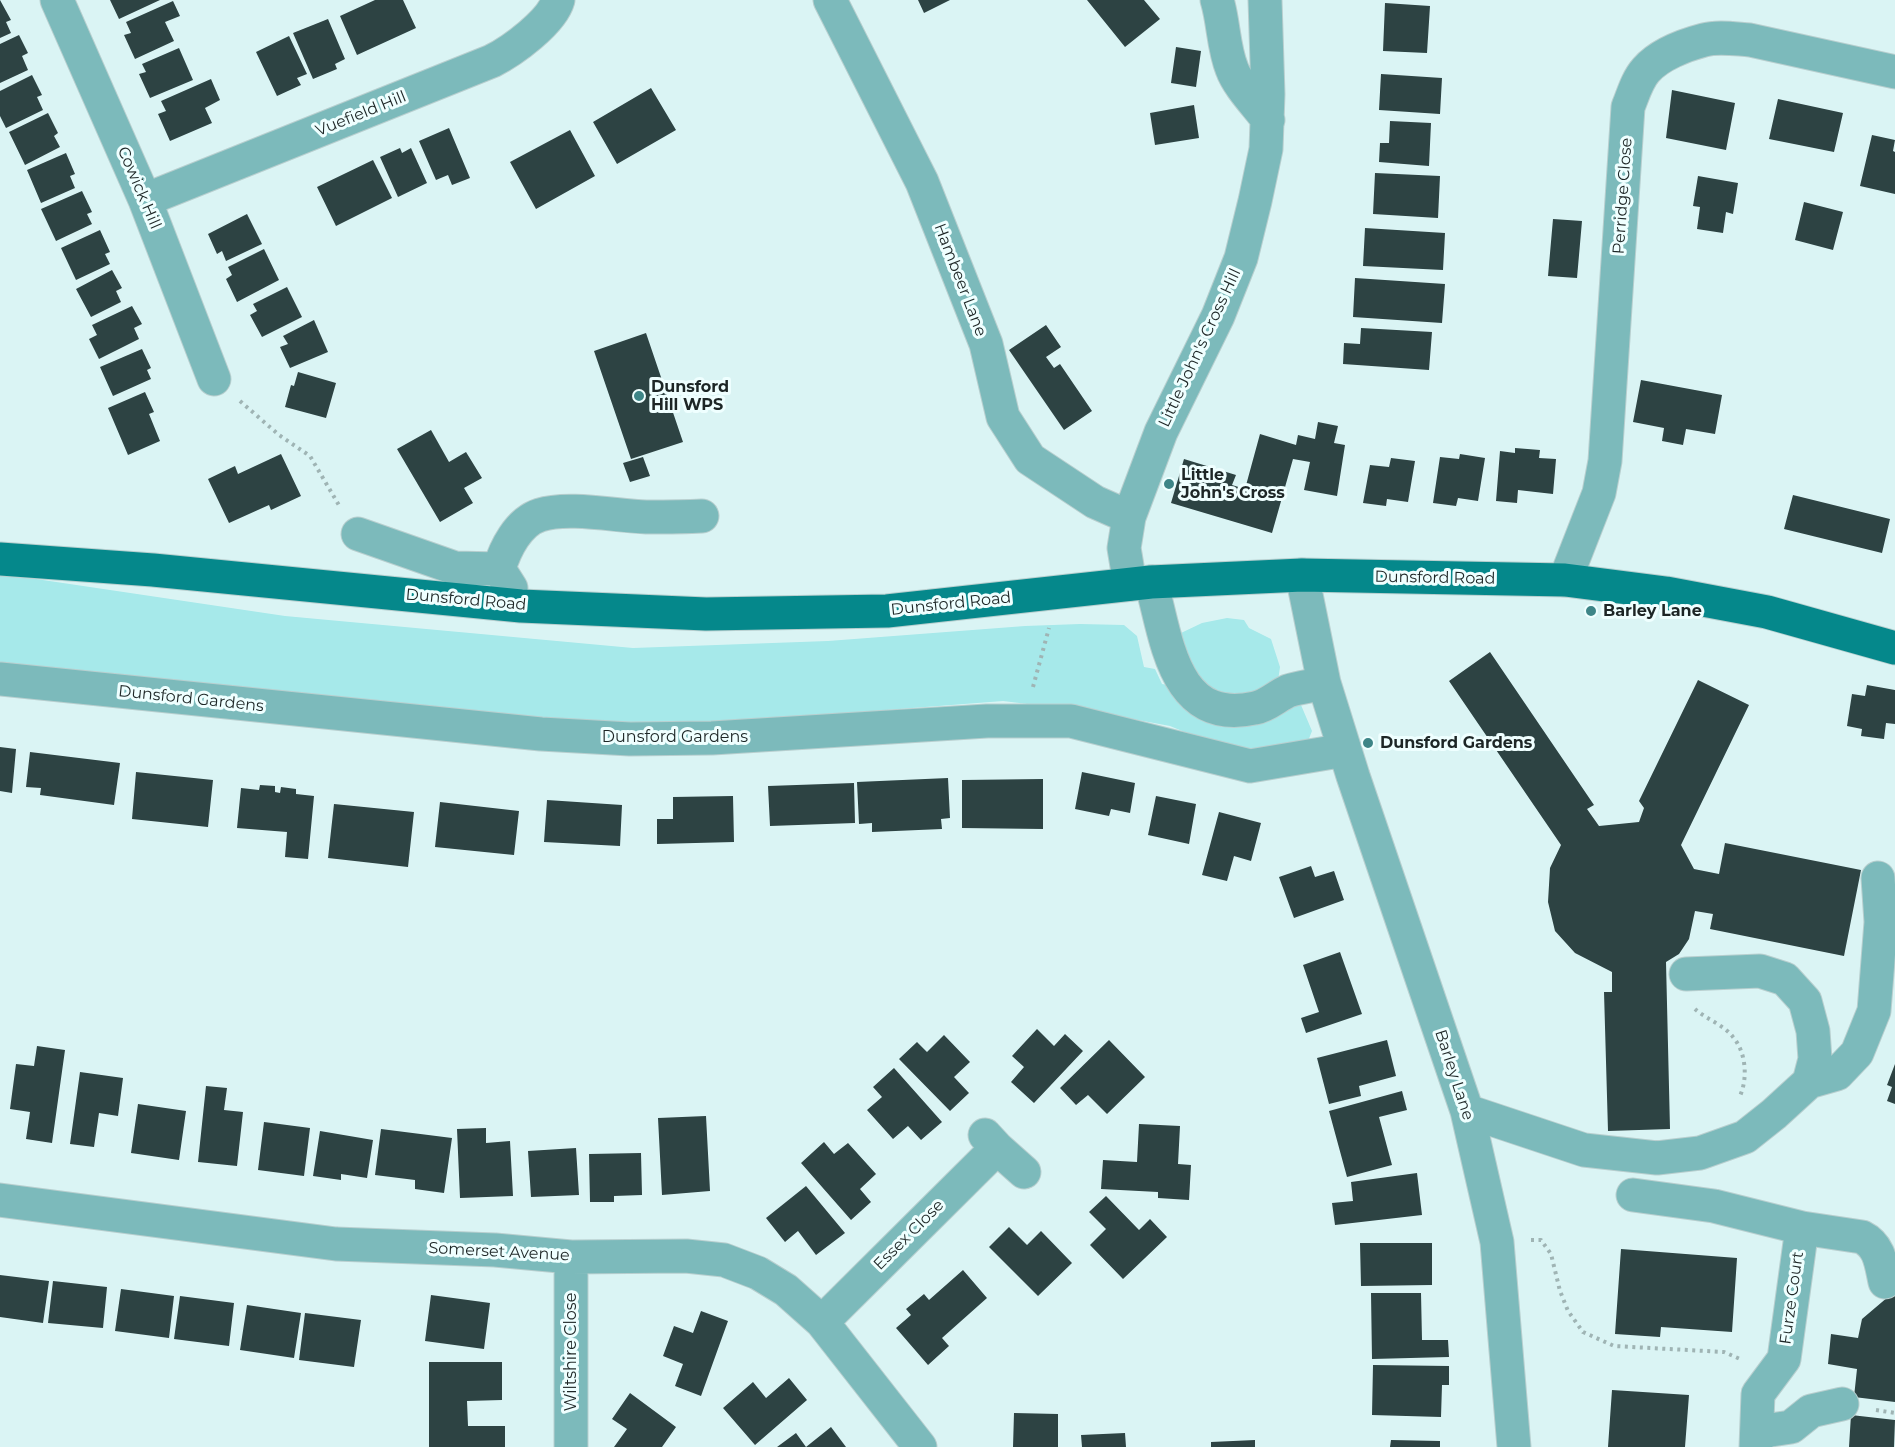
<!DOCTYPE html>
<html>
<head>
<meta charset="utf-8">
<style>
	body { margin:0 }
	canvas { display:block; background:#daf4f4 }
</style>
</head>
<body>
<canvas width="1895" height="1447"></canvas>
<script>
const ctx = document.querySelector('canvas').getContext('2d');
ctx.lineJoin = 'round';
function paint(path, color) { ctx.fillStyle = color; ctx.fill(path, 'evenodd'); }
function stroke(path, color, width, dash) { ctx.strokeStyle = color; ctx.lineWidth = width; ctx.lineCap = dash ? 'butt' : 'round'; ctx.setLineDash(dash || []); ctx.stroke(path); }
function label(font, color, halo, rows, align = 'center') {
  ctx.font = font + ' Montserrat,sans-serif'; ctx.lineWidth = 6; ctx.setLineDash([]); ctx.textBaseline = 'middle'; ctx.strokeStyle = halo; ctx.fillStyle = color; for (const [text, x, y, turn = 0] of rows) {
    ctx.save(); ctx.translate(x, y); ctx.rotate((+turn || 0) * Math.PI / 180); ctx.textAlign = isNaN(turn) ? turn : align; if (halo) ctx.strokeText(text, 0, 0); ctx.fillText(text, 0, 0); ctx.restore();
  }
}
paint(new Path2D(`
	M0,576l36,3 249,37 348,32 195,-7 197,-15 55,-2 44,1 13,11 7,31 11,2 7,15 125,23 14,-2 11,26 -6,15 -70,7 -66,-27 -69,-13 -98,-12 -324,25 -123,-4 -556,-57z
	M1227,618l17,2 5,8 22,11 9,28 -2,14 -19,15 -36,2 -30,-20 -12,-45 21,-10z`), '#a6e9ea');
paint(new Path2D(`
	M0,0l11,20 -5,2 5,11 -11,5z
	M110,0h50l-41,19z
	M375,0h28l13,28 -59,27 -17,-39z
	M918,0h32l-26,13z
	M1087,0h57l16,19 -35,28z
	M173,1l7,15 -15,6 9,19 -39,18 -11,-24 7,-2 -5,-11z
	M1385,3l45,3 -3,47 -44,-2z
	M328,19l17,40 -10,5 2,5 -24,10 -20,-46z
	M19,35l9,18 -6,3 6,14 -28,13v-39z
	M289,36l18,38 -10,4 4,7 -24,11 -21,-44z
	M1176,47l25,4 -5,36 -25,-4z
	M179,48l14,32 -43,18 -11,-24 7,-2 -4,-8z
	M1381,74l61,4 -2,36 -61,-4z
	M32,75l10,20 -5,2 6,13 -37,18 -6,-12v-25z
	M211,79l9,21 -15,8 7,15 -42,18 -12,-27 8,-3 -5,-10z
	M651,88l25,42 -59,34 -24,-42z
	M1672,90l63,13 -9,47 -60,-12z
	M1778,99l65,14 -9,39 -65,-13z
	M1194,105l5,33 -44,7 -5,-32z
	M48,113l10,20 -4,3 6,11 -35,18 -16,-33z
	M1390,121l41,2 -2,43 -50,-4 1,-19h9z
	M449,128l21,50 -18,7 -4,-10 -12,5 -17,-39z
	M570,130l25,46 -59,33 -26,-47z
	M1872,135l23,5 -2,11 2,1v42l-35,-8z
	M400,148l2,5 9,-5 16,35 -29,14 -18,-40z
	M66,153l9,21 -5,2 5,12 -34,15 -14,-33z
	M373,160l19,38 -56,28 -19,-39z
	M1375,173l65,3 -2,42 -65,-4z
	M1698,176l40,7 -5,31 -7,-2 -3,21 -26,-4 3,-22 -7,-1z
	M82,191l10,21 -5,2 5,10 -36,17 -15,-32z
	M1804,202l39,10 -10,38 -38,-10z
	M247,214l15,30 -36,17 -4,-10 -5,3 -9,-20z
	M1553,219l29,2 -5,57 -29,-2z
	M1365,228l80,5 -2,37 -80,-4z
	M100,230l10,22 -5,2 5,10 -34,16 -15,-32z
	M264,249l15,31 -42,22 -11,-23 6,-4 -4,-8z
	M112,270l10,18 -6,3 5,11 -30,15 -15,-28z
	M1355,278l90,6 -3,39 -89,-6z
	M287,287l15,30 -40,20 -12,-22 7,-4 -4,-7z
	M132,306l10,18 -8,4 5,11 -40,20 -10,-20 8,-4 -5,-10z
	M314,320l14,32 -38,16 -10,-21 8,-3 -5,-8z
	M1046,325l15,22 -15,10 8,11 6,-4 32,47 -28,19 -55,-80z
	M1361,328l71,4 -3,38 -86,-6 1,-21 16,1z
	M646,333l37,109 -52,17 -37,-108z
	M142,349l9,19 -4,2 4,9 -38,17 -13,-29z
	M298,372l38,11 -10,35 -41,-11 6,-22 3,1z
	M1641,380l81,15 -7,39 -29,-5 -3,16 -21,-4 2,-13 -31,-6z
	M145,392l9,20 -5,2 11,27 -32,14 -20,-47z
	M1318,422l20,4 -4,17 11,2 -8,51 -33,-6 6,-28 -17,-3 -21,74 -101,-30 13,-44 52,16 -4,10 13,4 15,-55 36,11 2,-10 17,4z
	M431,430l18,32 17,-10 16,26 -18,10 9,15 -33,19 -43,-73z
	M1515,448l25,2 -1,8 17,1 -3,35 -35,-4 -1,13 -21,-2 4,-50 15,2z
	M281,454l20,42 -30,14 -2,-5 -40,18 -21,-44 27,-13 3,8z
	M1460,454l25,4 -7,43 -20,-3 -2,8 -23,-3 7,-46 19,2z
	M643,457l7,19 -20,6 -7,-19z
	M1391,458l24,3 -7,41 -21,-3 -1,7 -23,-3 7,-38 19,2z
	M1793,495l97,24 -8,34 -98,-24z
	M1490,652l104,153 -7,4 12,17 40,-4 5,-14 -5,-7 59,-121 51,25 -68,140 13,24 25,5 6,-31 136,27 -17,86 -134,-27 3,-15 -18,-3 -6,28 -10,15 -13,8 4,167 -62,2 -4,-139h8v-20l-37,-19 -20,-22 -7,-29 2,-34 11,-23 -112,-164z
	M1867,685l28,5v34l-9,-1 -2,16 -23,-3 1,-7 -15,-3 5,-32 13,2z
	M0,747l16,2 -4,44 -12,-2z
	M30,752l90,11 -6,42 -74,-10 1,-7 -15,-1z
	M136,772l77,8 -5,47 -76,-8z
	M1082,772l53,11 -5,30 -19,-4 -2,7 -34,-7z
	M948,778l2,40 -9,1 1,10 -70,3v-9l-13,1 -2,-42z
	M1043,779v50l-81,-1v-48z
	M854,783l1,40 -85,3 -2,-40z
	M260,785l15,1v6l5,1 1,-6 15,2v5l18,2 -6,63 -23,-2 2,-25 -50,-4 4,-40 18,2z
	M733,796l1,46 -77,2v-25h16v-22z
	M1156,796l40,8 -7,40 -41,-9z
	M547,800l75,5 -2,41 -76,-4z
	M440,802l79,9 -5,44 -79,-8z
	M334,804l80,8 -6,55 -80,-9z
	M1219,812l42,11 -10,38 -17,-5 -7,25 -25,-6z
	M1311,866l4,11 19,-6 10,29 -50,18 -15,-41z
	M1340,952l22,62 -56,19 -5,-15 18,-6 -16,-47z
	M1037,1029l17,17 11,-12 18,17 -49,52 -23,-21 13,-15 -12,-11z
	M944,1035l26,27 -16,15 15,16 -19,18 -51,-52 18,-17 10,10z
	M1109,1040l36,37 -38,37 -19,-19 -12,10 -16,-17z
	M1387,1040l9,36 -37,10 2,10 -32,8 -12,-46z
	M37,1046l28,4 -13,93 -26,-4 4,-27 -20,-3 6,-45 18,2z
	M1895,1064v40l-8,-3 5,-14 -5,-2z
	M894,1068l48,54 -21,18 -13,-14 -15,13 -26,-29 15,-13 -9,-10z
	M80,1072l43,6 -5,38 -19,-3 -5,34 -24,-3z
	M206,1086l21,2 -3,22 19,2 -6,54 -39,-4z
	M1402,1091l5,19 -28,7 13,48 -45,12 -18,-66z
	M138,1104l48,7 -7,49 -48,-7z
	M706,1116l4,75 -48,4 -4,-77z
	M264,1122l46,6 -6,48 -46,-6z
	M1139,1124l41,2 -2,38 13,1 -2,35 -31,-2v-6l-57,-3 2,-29 34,2z
	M486,1128v15l24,-2 3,55 -53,2 -3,-69z
	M381,1129l71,9 -8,55 -29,-4v-9l-40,-5z
	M320,1131l53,9 -6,38 -26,-4v6l-28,-4z
	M824,1142l10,12 14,-11 28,31 -16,15 11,13 -20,18 -50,-57z
	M576,1148l3,47 -48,2 -3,-46z
	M641,1153l1,42 -28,1v6h-24l-1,-48z
	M1417,1173l5,42 -87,10 -3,-22 21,-2 -2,-19z
	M806,1186l39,47 -29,22 -18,-24 -13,11 -19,-24z
	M1106,1196l33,34 11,-11 17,18 -44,42 -33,-34 16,-16 -17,-17z
	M1009,1227l18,18 14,-14 31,32 -34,33 -49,-49z
	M1360,1243h72v42l-71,1z
	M1621,1249l116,9 -5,74 -71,-5 -1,10 -45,-3z
	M963,1270l24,28 -45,40 7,8 -21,19 -32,-37 15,-13 -5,-6 18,-15 5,6z
	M0,1275l49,6 -6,42 -43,-6z
	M53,1281l54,6 -4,41 -55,-5z
	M121,1289l53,7 -5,42 -54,-7z
	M1895,1291v111l-41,-5 3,-28 -29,-5 3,-30 27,4 4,-19z
	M1371,1293h50l1,47h26l1,17 -77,2z
	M431,1295l59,8 -6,46 -59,-8z
	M180,1296l54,7 -5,43 -55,-7z
	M247,1305l54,8 -7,45 -54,-8z
	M701,1311l27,10 -27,75 -26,-10 8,-22 -20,-8 11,-30 19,7z
	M305,1313l56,7 -7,47 -55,-7z
	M429,1362h73v38l-35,1 1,25h37v21h-76z
	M1373,1365l76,1v19h-7l-1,32 -69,-2z
	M789,1378l18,22 -52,45 -32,-37 30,-26 13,16z
	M1612,1390l77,5 -4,52h-77z
	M630,1393l46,34 -14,20h-48l13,-18 -15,-10z
	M1014,1413l44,1v33h-45z
	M1851,1415l44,5 -1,27h-45z
	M831,1427l15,20h-69l19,-14 10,14z
	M1125,1433l1,14h-44l-1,-12z
	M1255,1440v7h-44v-5z
	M1391,1440l49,1v6h-50z`), '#2d4343');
const minor = new Path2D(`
	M57,0l88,200 69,179
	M830,0l92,182 64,162 17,73 27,42 65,43 34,15
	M1217,0c7,23 6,47 15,69 6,17 25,36 36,51
	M145,200l347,-139c20,-10 60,-39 66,-61
	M358,534l97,34 44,1 12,19
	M499,569c6,-20 19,-47 41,-54 28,-9 76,1 106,2 19,0 37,0 56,-1
	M1302,575l22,108 29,93 114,335 30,131 17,205
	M1565,580l34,-87 6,-32 23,-354c5,-12 9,-27 18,-37 13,-15 39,-25 58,-30 14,-4 31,-1 46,0l145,32
	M1151,582c16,57 22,144 104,126 12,-2 22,-12 33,-17 11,-4 24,-5 36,-8
	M1130,584l-6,-36 5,-31 32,-85 57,-116 23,-58 14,-57 11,-52 2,-55 -3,-94
	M0,679l541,55 89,5 82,-1 275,-17h84l179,45 95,-16
	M1809,1082l28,-8 20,-21 17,-42 7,-89 -3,-44
	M1467,1111l117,39 73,8 43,-5 45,-16 29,-23 35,-32 6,-23 -2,-28 -8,-30 -20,-22 -25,-8 -74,3
	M997,1148l27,24
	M1633,1195l81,11 88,22 60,9c18,9 19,27 23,45
	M0,1200l336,44 159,6 76,7 115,-1 38,4 34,13 28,17 36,32 98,125
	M822,1322l175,-174 -12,-13
	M1757,1432l34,-5 20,-16 31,-7
	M571,1447v-190
	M1756,1447l2,-53 26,-35 18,-131`);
const major = new Path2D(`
	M0,559l153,11 368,36 185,8 181,-3 264,-29 151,-7 263,5 101,13 101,19 128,36`);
stroke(minor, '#b8cfcf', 35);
stroke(major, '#b8cfcf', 35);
stroke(new Path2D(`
	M240,401l39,34 31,21 30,51
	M1033,687l16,-59
	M1695,1009c11,10 29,16 38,28 13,15 15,41 7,59
	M1531,1240h10l10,14 9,37 8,20 15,21 31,14 110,6 16,7
	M1876,1410l19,3`), '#9fb4b4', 4, [3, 4.5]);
stroke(minor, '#7cbabb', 33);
stroke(major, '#05888b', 33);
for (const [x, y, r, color] of [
	[639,396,6,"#3d8587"],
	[1169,484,6,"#3d8587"],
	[1591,611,6,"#3d8587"],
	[1368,743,6,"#3d8587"]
]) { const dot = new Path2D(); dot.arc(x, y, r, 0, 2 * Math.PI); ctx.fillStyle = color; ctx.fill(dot); stroke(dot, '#efffff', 2); }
label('16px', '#1d2626', '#efffff', [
	["Vuefield Hill",361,114,-22],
	["Cowick Hill",139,188,67],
	["Perridge Close",1623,196,-86],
	["Hambeer Lane",960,280,69],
	["Little John's Cross Hill",1200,348,-65],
	["Dunsford Road",1435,578,1],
	["Dunsford Road",466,600,5],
	["Dunsford Road",951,604,-6],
	["Dunsford Gardens",191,699,6],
	["Dunsford Gardens",675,737],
	["Barley Lane",1454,1075,72],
	["Essex Close",909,1235,-45],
	["Somerset Avenue",499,1252,3],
	["Furze Court",1792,1298,-82],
	["Wiltshire Close",571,1352,-90]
]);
label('bold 16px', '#1d2626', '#efffff', [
	["Dunsford",651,387],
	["Hill WPS",651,405],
	["Little",1181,475],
	["John's Cross",1181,493],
	["Barley Lane",1603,611],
	["Dunsford Gardens",1380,743]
], 'left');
</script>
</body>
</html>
